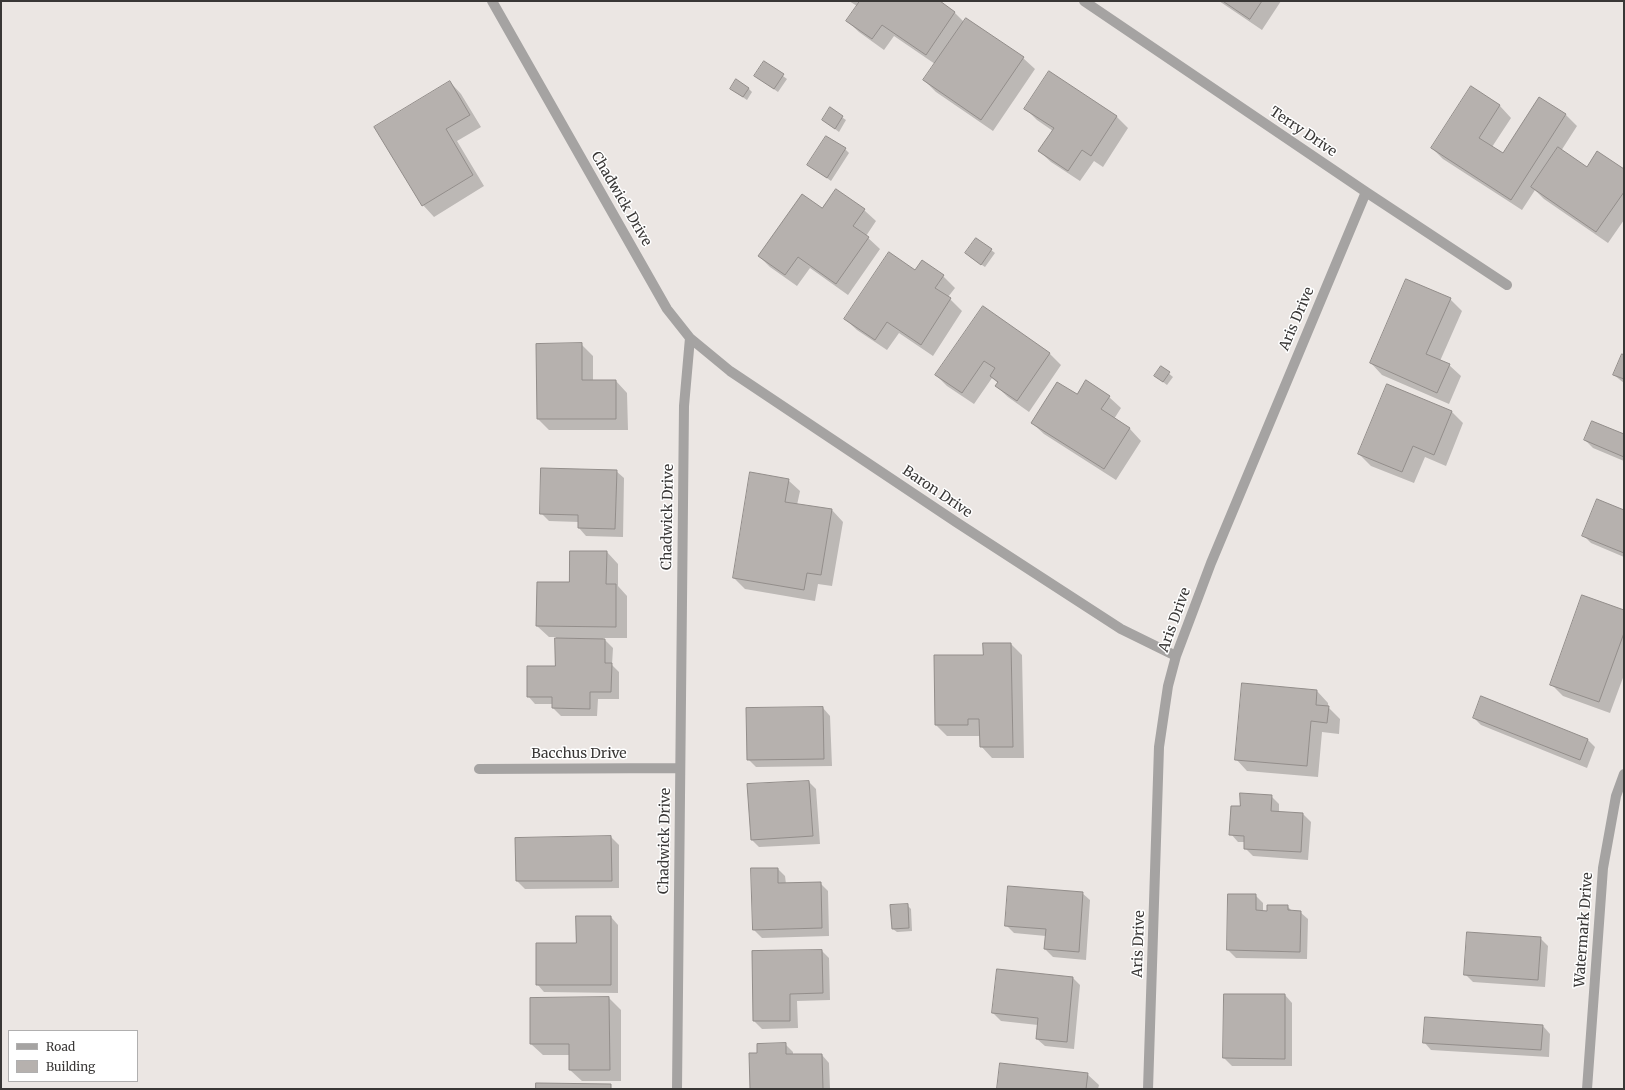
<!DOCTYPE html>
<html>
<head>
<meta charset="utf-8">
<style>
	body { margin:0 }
	#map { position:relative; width:1625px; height:1090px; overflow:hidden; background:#ebe6e3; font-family:Merriweather,serif }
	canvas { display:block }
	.frame { position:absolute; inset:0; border:2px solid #393736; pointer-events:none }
	.legend { position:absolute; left:8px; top:1030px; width:130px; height:52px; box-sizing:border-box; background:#fff; border:1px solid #b0afaf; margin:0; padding:5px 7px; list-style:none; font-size:12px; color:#393736 }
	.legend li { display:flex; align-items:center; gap:8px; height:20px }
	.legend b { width:20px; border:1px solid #b0afaf }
</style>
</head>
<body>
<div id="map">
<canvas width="1625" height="1090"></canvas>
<div class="frame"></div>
<ul class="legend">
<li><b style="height:5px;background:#a5a3a2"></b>Road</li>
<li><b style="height:11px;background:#b6b1ae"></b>Building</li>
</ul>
</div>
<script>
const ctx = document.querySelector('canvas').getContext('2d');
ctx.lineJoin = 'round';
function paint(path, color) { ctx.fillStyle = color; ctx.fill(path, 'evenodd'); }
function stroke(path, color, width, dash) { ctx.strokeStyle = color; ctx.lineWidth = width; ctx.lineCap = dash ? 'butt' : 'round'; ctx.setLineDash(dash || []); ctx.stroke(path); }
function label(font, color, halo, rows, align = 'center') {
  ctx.font = font + ' Merriweather,serif'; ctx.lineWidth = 3; ctx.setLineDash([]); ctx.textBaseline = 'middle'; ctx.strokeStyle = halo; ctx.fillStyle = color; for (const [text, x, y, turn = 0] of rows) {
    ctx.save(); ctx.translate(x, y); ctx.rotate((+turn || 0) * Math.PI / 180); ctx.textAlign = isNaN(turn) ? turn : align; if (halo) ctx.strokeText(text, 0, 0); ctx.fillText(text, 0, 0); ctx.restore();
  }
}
paint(new Path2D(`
	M849,1h89l17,12 9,9 59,36 12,11 -42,62 -57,-39 -12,-12 11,-16 -41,-28 -10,14 -25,-18 -12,-11 10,-15z
	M1219,1h62l-19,29z
	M764,62l23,17 -9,13 -19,-13z
	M1050,73l67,44 11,11 -25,39 -9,-6 -14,20 -29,-19 -12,-11 14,-20 -16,-11 -11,-11z
	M450,82l11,12 20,33 -24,14 27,45 -50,31 -11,-12z
	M1471,87l29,19 11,12 -19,29 11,7 63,-39 11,11 -16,25 26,17 37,3v49l-16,23 -64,-44 -9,-9 -13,20 -79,-51 -11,-11z
	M748,88l4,4 -5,8 -12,-8z
	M830,109l16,11 -7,12 -16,-12z
	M845,149l4,4 -18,28 -22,-16z
	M823,209l41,1 12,11 -10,15 14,13 -32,46 -38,-27 -13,18 -27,-19 -11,-11z
	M991,250l4,3 -10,14 -15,-10z
	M916,271l27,5 12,12 -7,9 14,14 -29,45 -34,-23 -12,17 -30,-20 -12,-11z
	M1450,299l12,12 -22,50 9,4 12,11 -12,28 -67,-29 -11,-12z
	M983,307l67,47 11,11 -32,47 -21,-15 -12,-11 2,-3 -6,-5 -18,26 -27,-18 -11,-11z
	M581,344l12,12v25h23l11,12 1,37h-79l-11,-11z
	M1624,356v27l-10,-8z
	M1161,367l12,10 -6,8 -12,-9z
	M1388,385l64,27 11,11 -17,43 -21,-9 -11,26 -43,-17 -12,-12z
	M1077,396l32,1 12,11 -7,11 16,10 11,12 -25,39 -72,-46 -12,-11z
	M1624,435v26l-31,-13 -8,-8z
	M616,471l8,7 -1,59 -37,-1 -7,-8v-6l-30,-1 -8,-8z
	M788,480l12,11 -3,14 35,5 11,12 -11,64 -14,-2 -3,17 -70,-12 -11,-11z
	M1624,511v46l-33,-14 -8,-8z
	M607,552l11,12v22l9,10v42h-24l10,10 -1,17 7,7v27h-21l-1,17h-36l-8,-8v-4h-18l-7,-8 28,-29v-30h-7l-12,-11 33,-43z
	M1624,611v64l-14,38 -47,-17 -12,-12z
	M1011,644l11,11 2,103h-32l-11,-12v-10h-34l-11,-11 48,-69z
	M1317,691l11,12v4l12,12 -1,15 -17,-2 -4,45 -71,-6 -11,-12z
	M823,708l7,8 2,50 -76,1 -8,-8z
	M1474,718l114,22 7,7 -8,21 -106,-43z
	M809,782l7,7 4,55 -61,3 -7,-7z
	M1271,796l8,8v8l24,2 8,8 -3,38 -55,-4 -8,-8v-6h-7l-7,-8 10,-27z
	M611,837l8,8v43l-94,1 -8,-8 -1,-43z
	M778,869l7,7 1,8 34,-1 8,8 1,45 -67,2 -8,-8z
	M1082,893l8,7 -4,60 -33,-3 -8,-8 1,-13 -32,-3 -8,-8z
	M1229,895h26l8,8v9l24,-6 6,6h7l8,7 -1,40 -71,-1 -8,-8z
	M907,905l4,4 1,22 -15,1 -4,-3z
	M611,917l7,8v68l-74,-1 -7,-8 40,-40z
	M1540,938l8,8 -3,41 -72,-5 -8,-8z
	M822,951l7,7 1,42 -33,1 1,27 -36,1 -8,-8z
	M1073,978l7,7 -6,64 -29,-3 -8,-7 1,-14 -37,-4 -8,-8z
	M1285,995l7,8v63h-60l-8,-8z
	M609,998l12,12v71h-39l-12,-11v-15h-27l-12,-11v-45z
	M1543,1026l7,8 -1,23 -118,-7 -7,-8z
	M785,1044l8,8v3h29l7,8 1,26h-79l7,-35z
	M1087,1074l12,11 -1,4h-100z`), '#0003');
const building = new Path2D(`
	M860,1h80l15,11 -29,43 -44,-30 -10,14 -26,-18z
	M1223,1h39l-12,18z
	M966,18l58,39 -43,63 -58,-40z
	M764,61l20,13 -10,15 -20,-13z
	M1049,71l68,45 -26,40 -9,-6 -14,21 -30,-20 16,-23 -30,-19z
	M736,79l13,9 -6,9 -13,-8z
	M450,81l20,34 -24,14 27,46 -51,31 -48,-79z
	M1471,86l29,19 -21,33 24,15 36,-56 27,17 -55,86 -80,-52z
	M830,107l13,9 -8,13 -13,-9z
	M826,136l20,12 -19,30 -20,-13z
	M1558,147l29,20 10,-16 27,18v23l-28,40 -65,-45z
	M836,189l29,20 -12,17 16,11 -33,47 -38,-27 -13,18 -27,-19 44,-62 20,14z
	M976,238l16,11 -11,16 -16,-12z
	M889,252l26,18 7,-10 22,15 -9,13 16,10 -30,47 -34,-23 -12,18 -31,-21z
	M1406,279l45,19 -25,56 24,10 -13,29 -67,-30z
	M983,306l67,47 -33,48 -22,-15 3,-4 -8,-6 5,-8 -11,-7 -22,32 -27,-18z
	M582,343v37h34v39h-79l-1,-75z
	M1622,354l2,1v24l-11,-4z
	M1161,366l9,6 -7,10 -9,-6z
	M1086,380l24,16 -9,13 29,19 -26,41 -73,-46 26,-41 20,12z
	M1387,384l65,27 -18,44 -21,-9 -11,26 -44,-18z
	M1592,421l32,13v23l-40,-17z
	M541,468l76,2 -2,59 -37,-1v-13l-38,-1z
	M750,472l39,7 -4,23 47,7 -11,66 -14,-2 -3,17 -71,-12z
	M1597,499l27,11v43l-42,-17z
	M570,551h37l-1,33h10v43l-80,-1 1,-44h32z
	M1582,595l42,15v23l-25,69 -49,-17z
	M555,638l50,1v24h7l-1,29h-21v17l-38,-1v-11h-25v-31h28z
	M983,643h28l2,104h-33l-1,-28h-11v6h-33l-1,-70h49z
	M1242,683l75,7 -1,15 13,1 -2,17 -16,-2 -4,45 -72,-6z
	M1481,696l107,43 -8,21 -107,-42z
	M823,707l1,52 -77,1 -1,-52z
	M809,781l4,55 -62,4 -4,-56z
	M1240,793l32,2 -1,16 32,2 -2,39 -57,-3v-13l-15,-1 2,-29h9z
	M611,836l1,45h-96l-1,-43z
	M751,868h27v15l43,-1 1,46 -69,2z
	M1008,886l75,6 -4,60 -35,-3 2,-20 -41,-3z
	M1228,894h28v16l11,1v-6h21v5l13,1 -1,41 -73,-2z
	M908,904l1,24 -17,1 -2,-24z
	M576,916h35v69h-75v-42h40z
	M1467,932l74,5 -3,43 -74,-5z
	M822,950l1,43 -33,1v27h-37l-1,-70z
	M997,969l76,8 -6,65 -31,-3 2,-21 -46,-5z
	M1224,994h61v65l-62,-1z
	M609,997l1,73h-41v-26h-39v-46z
	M1425,1017l118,8 -2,25 -118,-7z
	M786,1043v11h36l1,35h-73l-1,-36h8v-9z
	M1000,1063l88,10 -2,16h-89z
	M536,1083l75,1v5h-75z`);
paint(building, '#b6b1ae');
stroke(building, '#928d8a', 1);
stroke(new Path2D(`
	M492,1l175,308 23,29 -6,68 -7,683
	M1084,1l282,191 141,93
	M690,338l40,33 226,151 165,107 55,27
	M479,769l200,-1
	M1148,1089l11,-342 9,-61 8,-30 35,-93 155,-371
	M1587,1089l16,-221 13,-72 8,-22`), '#a5a3a2', 10);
label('14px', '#393736', '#fff', [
	["Terry Drive",1303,132,34],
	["Chadwick Drive",621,199,60],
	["Aris Drive",1297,319,-67],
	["Baron Drive",937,492,34],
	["Chadwick Drive",668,517,-89],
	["Aris Drive",1175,620,-70],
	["Bacchus Drive",579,754],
	["Chadwick Drive",665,841,-89],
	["Watermark Drive",1584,930,-86],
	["Aris Drive",1139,944,-88]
]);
</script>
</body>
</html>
